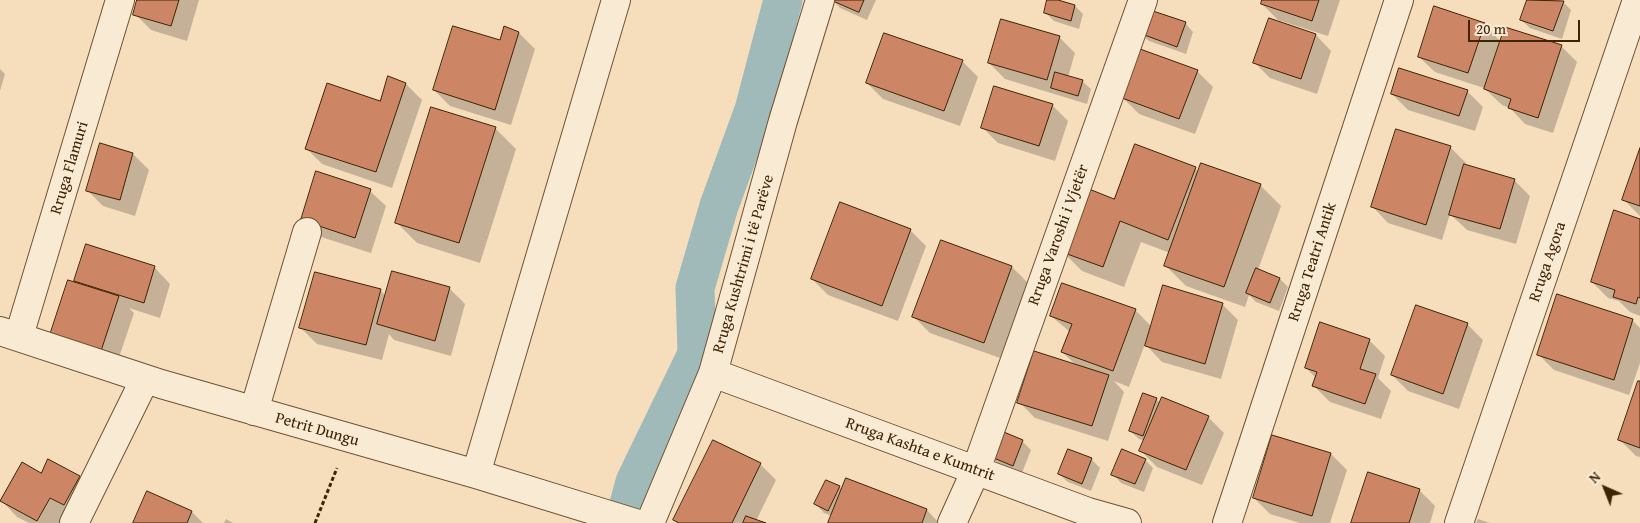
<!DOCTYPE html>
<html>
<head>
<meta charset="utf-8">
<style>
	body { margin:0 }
	#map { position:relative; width:1640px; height:523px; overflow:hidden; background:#f6debd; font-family:"Gentium Book Plus",serif }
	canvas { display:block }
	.north { position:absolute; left:1580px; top:463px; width:50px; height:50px; -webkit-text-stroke:4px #f9ead4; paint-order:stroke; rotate:316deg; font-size:14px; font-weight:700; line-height:20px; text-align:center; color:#3e2304 }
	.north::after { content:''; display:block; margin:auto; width:18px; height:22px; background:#3e2304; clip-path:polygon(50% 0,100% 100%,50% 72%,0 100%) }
	.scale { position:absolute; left:1468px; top:20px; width:112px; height:22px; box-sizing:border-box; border:2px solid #3e2304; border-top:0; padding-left:6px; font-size:15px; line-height:18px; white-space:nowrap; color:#3e2304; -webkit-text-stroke:4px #f9ead4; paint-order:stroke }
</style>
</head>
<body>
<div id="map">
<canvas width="1640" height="523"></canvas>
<div class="north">N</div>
<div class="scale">20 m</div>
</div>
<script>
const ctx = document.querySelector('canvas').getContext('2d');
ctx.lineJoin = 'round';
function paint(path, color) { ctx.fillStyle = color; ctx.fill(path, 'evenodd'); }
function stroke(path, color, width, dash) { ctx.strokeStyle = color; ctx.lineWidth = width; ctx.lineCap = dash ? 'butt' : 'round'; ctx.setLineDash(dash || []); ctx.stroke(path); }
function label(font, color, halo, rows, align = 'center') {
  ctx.font = font + ' "Gentium Book Plus",serif'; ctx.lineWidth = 5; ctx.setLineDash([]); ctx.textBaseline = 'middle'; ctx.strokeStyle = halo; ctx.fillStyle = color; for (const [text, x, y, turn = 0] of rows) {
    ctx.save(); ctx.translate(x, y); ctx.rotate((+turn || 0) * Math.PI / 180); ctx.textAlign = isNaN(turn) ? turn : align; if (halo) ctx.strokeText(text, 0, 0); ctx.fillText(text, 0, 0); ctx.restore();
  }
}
paint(new Path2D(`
	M139,0h60l-12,41 -36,-11 -16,-16z
	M833,0h43l-9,20 -27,-12z
	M1049,0l26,6 8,8 -4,15 -25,-8 -9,-9z
	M1263,0h77l-12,36 -50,-16 -16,-16z
	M1528,0h30l5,2 8,8 -9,29 -32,-11 -9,-8z
	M1269,20l47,15 15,16 -14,43 -47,-16 -16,-16z
	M1185,23l8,9 -7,22 -37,-13 -9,-8z
	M1484,24l17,18 60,4 16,16 -24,71 -28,-9 -15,-16 -8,-3 -18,-17 -49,-16 -16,-15z
	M505,28l14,5 16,16 -24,76 -61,-19 -16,-16 67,-49z
	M1059,37l16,16 -7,24 14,4 9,8 -4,15 -82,-25 -16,-16z
	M962,61l16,16 -18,49 -77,-27 -16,-16z
	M0,69l5,5 -5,17z
	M1197,71l16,16 -18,47 -56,-20 -16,-16z
	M389,78l17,6 16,16 -30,88 -70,-24 -16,-16 74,-46z
	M1467,91l16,16 -8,24 -67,-21 -16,-16z
	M1052,105l16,16 -13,40 -57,-18 -16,-16z
	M495,128l21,21 -36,114 -63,-20 -21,-21z
	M101,145l32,9 16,16 -14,46 -32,-10 -16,-16z
	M1450,147l16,16 -1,3 49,14 16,16 -14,48 -49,-14 -17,-16 -8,26 -54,-17 -15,-16z
	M1640,152v64l-16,-16z
	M1195,168l4,5 61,12 21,21 -23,64 22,9 8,8 -9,24 -23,-9 -7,-7 -4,12 -59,-21 -21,-21 5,-12 -29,-11 -17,45 -42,-16 -21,-21 54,-50z
	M317,173l53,18 16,15 -15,47 -53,-17z
	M1640,220v96l-10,-4 -11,-11 -11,-3 -16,-16z
	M910,230l16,16 -28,75 -70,-26 -16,-16z
	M942,242l70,25 16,16 -28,75 -70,-25 -16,-16z
	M155,268l15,16 -10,34 -31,-10 5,5 -18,53 -48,-16 12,-65 -4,-5z
	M1063,284l73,27 16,16 70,-23 16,16 -17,59 -59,-17 -17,-18 -16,43 -15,-6 10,11 -16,49 -73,-23 -16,-16 57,-37 -14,-13 8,-20 -19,-16z
	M449,288l16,16 -14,52 -57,-16 -5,-6 -7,26 -65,-16 -16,-16 79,-38 6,6z
	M1558,296l75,25 7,7v35l-11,32 -75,-25 -16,-16z
	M1467,324l16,16 -24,69 -51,-18 -16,-16z
	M1369,340l16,16 -7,22 13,13 -10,28 -51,-17 -16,-16 2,-8 -10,-10z
	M1640,382v75l-4,-1 -16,-16z
	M1156,399l5,5 47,13 16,16 -22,52 -45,-18 -16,-16 4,-10 -6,-2 -9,-8z
	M1022,441l9,9 -9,23 -23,-9 -9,-8z
	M1069,450l23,10 8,8 -9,23 -23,-9 -9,-8z
	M1331,454l16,16 -17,53h-30l-30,-9 -16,-16z
	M1145,460l8,8 -9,24 -23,-9 -8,-9z
	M760,464l16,16 -20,41 6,2h-84l-3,-3z
	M42,474l37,3 16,16 -34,30h-32l-12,-6 -15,-16z
	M847,479l80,31 12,13h-110l3,-7 -8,-3 -8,-9 23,-17 4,3z
	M1419,490l16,16 -5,17h-77z
	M147,493l45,19 11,11h-69z
	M226,519l7,4h-9z
	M1478,519l12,4h-14z`), '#0003');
stroke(new Path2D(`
	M624,523l11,-41 62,-128 -2,-66 24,-82 35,-96 29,-110`), '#a0baba', 39);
const building = new Path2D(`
	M137,0h42l-8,26 -38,-11z
	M831,0h33l-5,12z
	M1047,0h11l17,5 -4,16 -27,-8z
	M1262,0h57l-7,21 -51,-17z
	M1527,0l37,1 -11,30 -33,-11z
	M1434,6l51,17 -17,50 -50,-16z
	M1147,9l39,13 -9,25 -38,-14z
	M1269,18l47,16 -15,45 -48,-16z
	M1001,19l59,17 -13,44 -59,-17z
	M453,26l47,14 4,-14 15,6 -24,78 -62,-20z
	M1505,27l57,18 -24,73 -30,-10 3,-9 -27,-10z
	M884,33l79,27 -19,51 -78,-28z
	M1140,49l58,21 -19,49 -57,-21z
	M1399,68l69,22 -9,26 -68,-22z
	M1055,72l28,8 -5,16 -27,-8z
	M388,76l18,7 -30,89 -71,-23 22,-66 53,18z
	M994,86l59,18 -14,42 -58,-18z
	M431,107l65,20 -37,116 -64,-20z
	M1396,129l55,17 -25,79 -55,-18z
	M100,143l33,10 -13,47 -34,-9z
	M1135,144l61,23 -28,73 -48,-19 -17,46 -44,-16 25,-64 30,12z
	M1640,148v58l-18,-6z
	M1201,163l60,21 -37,103 -60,-21z
	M1464,164l51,15 -15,50 -51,-14z
	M316,171l55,18 -16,49 -54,-18z
	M840,202l71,27 -29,77 -71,-27z
	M1614,210l26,9v79l-2,-1 -2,7 -23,-7 2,-7 -24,-8z
	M941,240l71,26 -28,77 -72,-26z
	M86,244l69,22 -11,37 -70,-22z
	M1256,268l24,10 -10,25 -24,-10z
	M392,271l58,16 -15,54 -58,-17z
	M315,272l66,17 -15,56 -67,-17z
	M68,280l51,16 -18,55 -51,-16z
	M1062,283l74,26 -23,62 -52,-19 11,-28 -22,-8z
	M1163,285l60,18 -18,61 -60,-18z
	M1557,294l76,25 -19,61 -77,-25z
	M1416,305l52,18 -25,71 -52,-19z
	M1320,322l50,17 -10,30 16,5 -11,30 -53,-18 5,-14 -12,-4z
	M1034,351l75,24 -17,51 -75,-23z
	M1638,381h2v67l-22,-8z
	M1143,393l14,5 -14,38 -14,-5z
	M1162,397l47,19 -23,54 -47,-19z
	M999,430l24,10 -10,26 -24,-10z
	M1272,435l59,18 -19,63 -59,-18z
	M713,440l48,23 -29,60h-53l-6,-3z
	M1068,449l24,9 -10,26 -24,-10z
	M1122,449l24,10 -11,25 -24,-9z
	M48,459l32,17 -16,29 -14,-7 -13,23 -37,-20 22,-39 19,11z
	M1368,472l52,17 -11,34h-58z
	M846,478l81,31 -5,14h-94z
	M826,480l14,6 -12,25 -14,-7z
	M147,491l45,20 -5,12h-54z
	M746,516l20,7h-23z`);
paint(building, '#cc8665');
stroke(building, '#3e2304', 1);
const minor = new Path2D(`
	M0,331l161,53 315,90 159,49
	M19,336l101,-336
	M713,373l375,139 39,11
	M254,411l53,-179
	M476,474l140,-474
	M74,523l71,-144
	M650,523l63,-150 70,-252 37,-121
	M952,523l24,-53 167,-470
	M1227,523l172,-523
	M1459,523l178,-523`);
stroke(minor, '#6c5232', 30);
stroke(new Path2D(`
	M315,523l22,-55`), '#3e2304', 3, [4, 2.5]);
stroke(minor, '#f9ead4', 28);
label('16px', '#3e2304', '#f9ead4', [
	["Rruga Flamuri",70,168,-73],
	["Rruga Varoshi i Vjetër",1059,235,-70],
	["Rruga Teatri Antik",1313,262,-72],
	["Rruga Agora",1548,262,-71],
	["Rruga Kushtrimi i të Parëve",744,264,-74],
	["Petrit Dungu",317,430,16],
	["Rruga Kashta e Kumtrit",920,450,20]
]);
</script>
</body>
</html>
